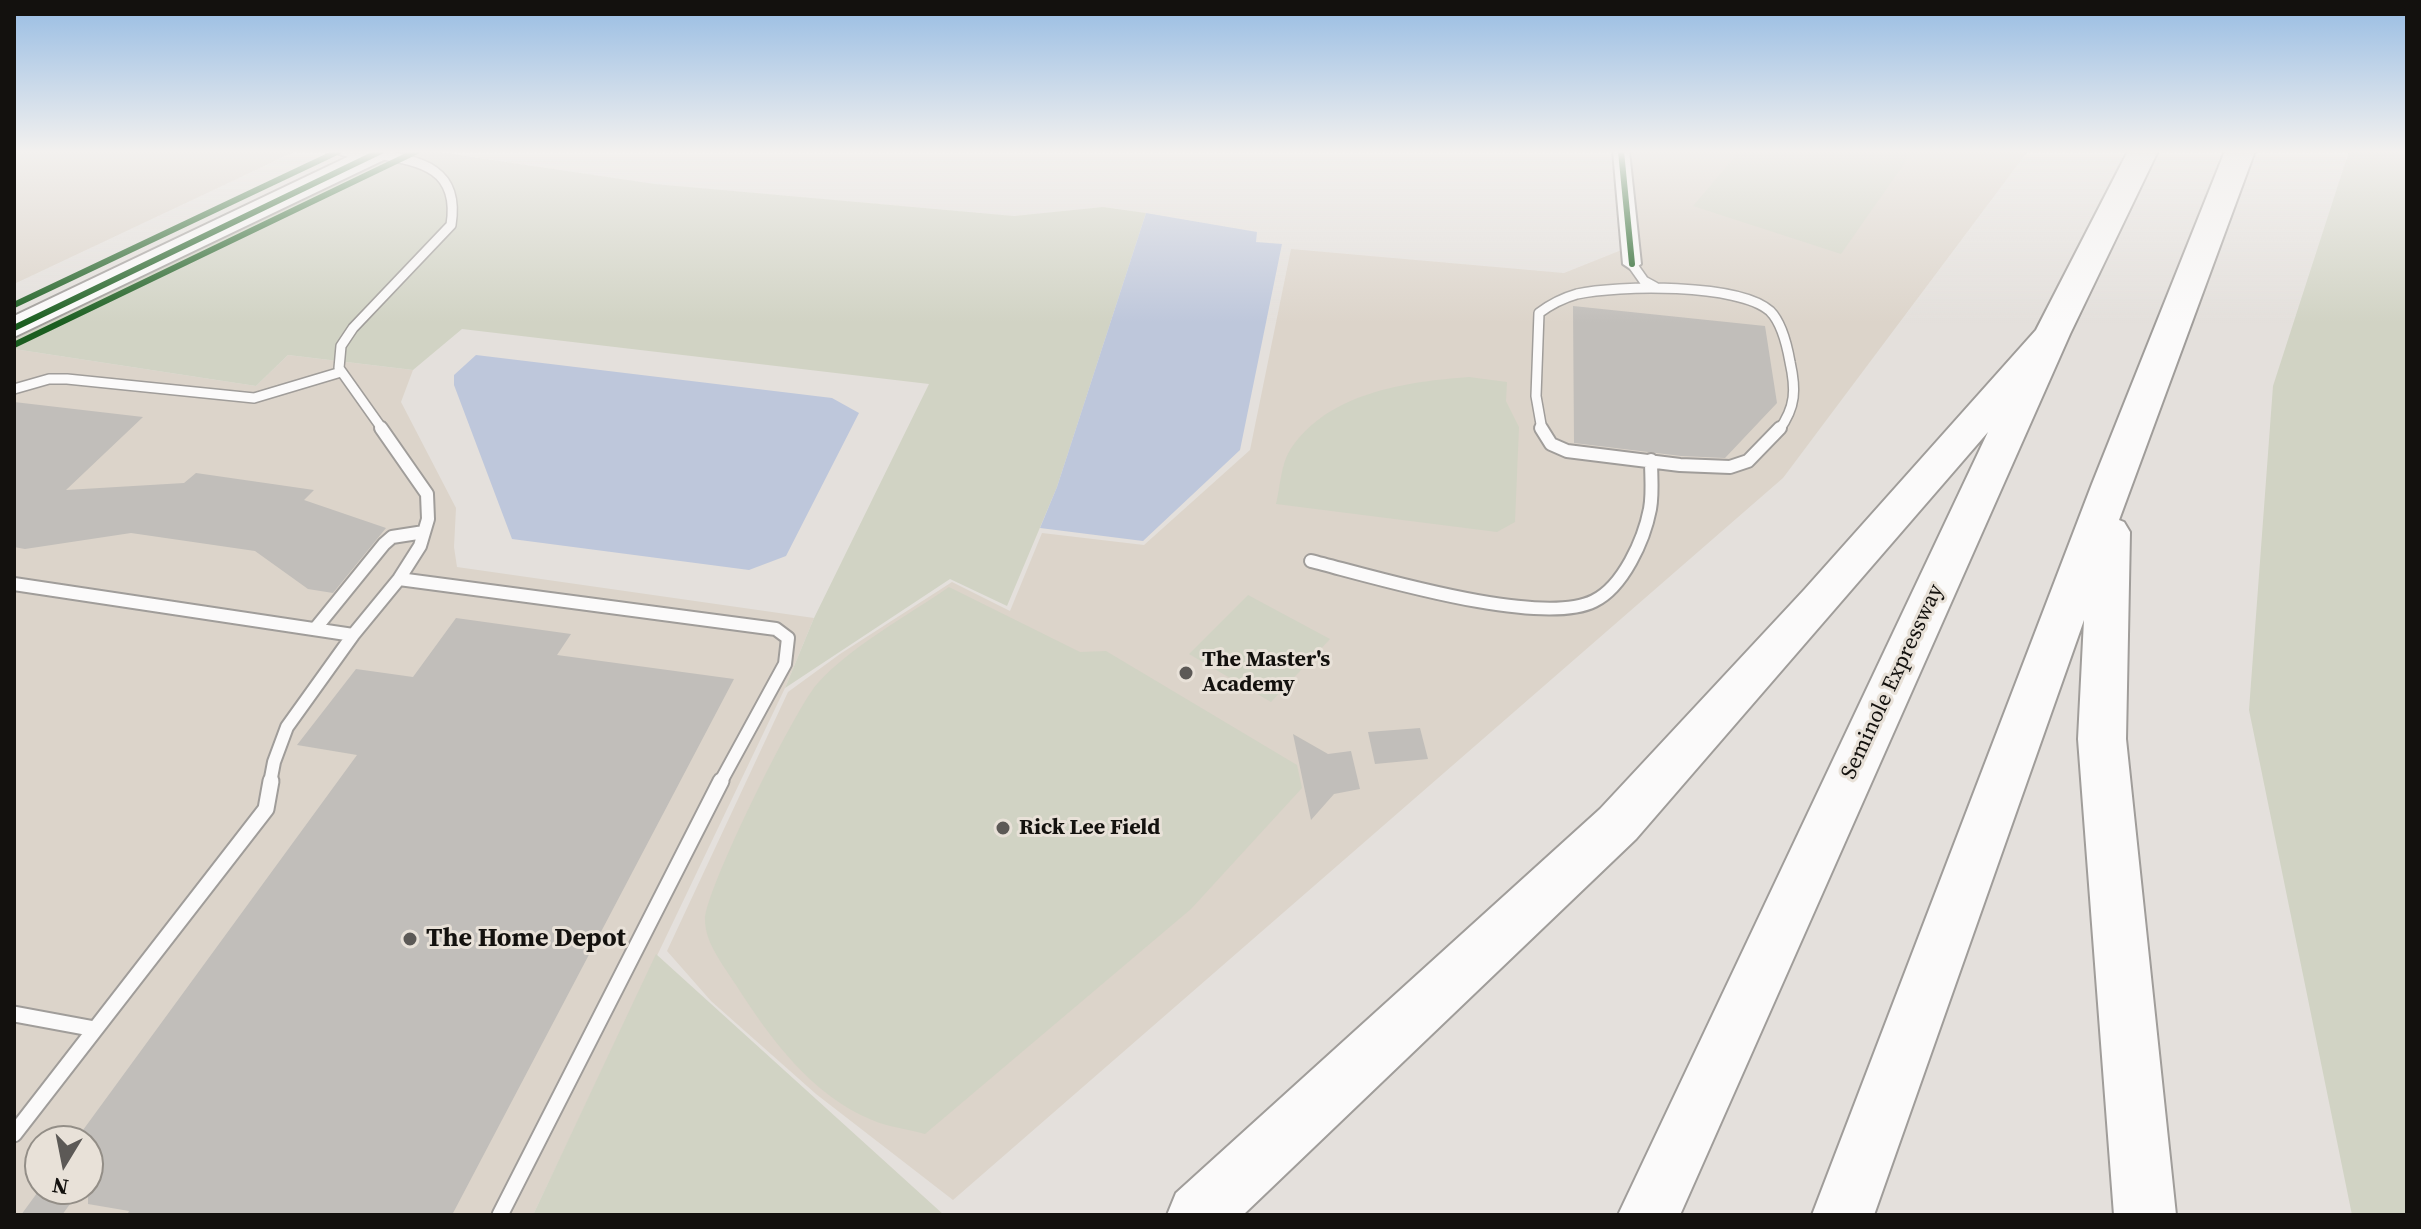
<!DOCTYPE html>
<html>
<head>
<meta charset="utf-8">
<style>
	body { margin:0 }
	#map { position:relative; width:2421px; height:1229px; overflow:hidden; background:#e4e0dc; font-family:"Source Serif 4",serif }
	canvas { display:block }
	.frame { position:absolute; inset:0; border:16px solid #13110e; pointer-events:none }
	.north { position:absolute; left:24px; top:1125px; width:80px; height:80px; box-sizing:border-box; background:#e8e1d8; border:2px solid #938e87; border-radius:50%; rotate:190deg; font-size:22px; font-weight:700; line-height:32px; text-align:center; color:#13110e }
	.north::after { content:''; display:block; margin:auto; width:28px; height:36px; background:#5c5956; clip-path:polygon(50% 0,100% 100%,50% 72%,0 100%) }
</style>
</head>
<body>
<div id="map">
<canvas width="2421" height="1229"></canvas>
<div class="frame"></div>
<div class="north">N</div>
</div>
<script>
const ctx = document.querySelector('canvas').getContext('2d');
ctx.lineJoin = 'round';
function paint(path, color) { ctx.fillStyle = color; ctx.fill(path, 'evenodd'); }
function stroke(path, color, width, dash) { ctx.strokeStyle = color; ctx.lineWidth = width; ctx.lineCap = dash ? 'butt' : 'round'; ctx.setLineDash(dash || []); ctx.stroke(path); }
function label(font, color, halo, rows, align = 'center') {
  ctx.font = font + ' "Source Serif 4",serif'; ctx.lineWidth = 6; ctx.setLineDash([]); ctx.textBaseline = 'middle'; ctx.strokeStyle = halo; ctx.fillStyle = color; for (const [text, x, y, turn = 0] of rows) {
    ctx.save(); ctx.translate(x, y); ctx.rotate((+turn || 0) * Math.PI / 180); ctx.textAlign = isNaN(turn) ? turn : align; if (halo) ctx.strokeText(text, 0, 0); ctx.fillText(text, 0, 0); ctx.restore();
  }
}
paint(new Path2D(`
	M14,151h270l10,1 -280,132z
	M1621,151h407l-245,327 -830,722 -137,-106 -105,-93 -44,-50 121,-259 52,-38 112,-72 58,29 32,-78 102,12 106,-95 41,-201 273,24 65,-26z
	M14,349l242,37 32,-31 125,15 -12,32 55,106 -2,39 3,20 357,51 -29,70 -252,527h-519zM40,1141h48v48h-48z`), '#dcd4ca');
paint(new Path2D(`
	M405,151h27l223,33 359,32 89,-9 43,6 -89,274 -50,119 -57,-27 -165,109 29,-70 115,-234 -467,-55 -49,41 -125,-15 -32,31 -242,-37v-11z
	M1740,151h173l-72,103 -148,-48z
	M2349,151h58v1064h-55l-103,-505 24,-324z
	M1469,377l38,5 -1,19 13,26 -4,95 -18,10 -221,-28c4,-16 5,-40 14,-54 38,-58 116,-68 179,-73z
	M949,587l131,65 26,-1 191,114 5,23 -111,121 -266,225c-17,-5 -37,-7 -53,-14 -61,-25 -102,-82 -136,-135 -12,-19 -31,-42 -31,-65 -1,-28 91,-213 112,-236 34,-38 90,-68 132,-97z
	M1248,595l82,44 -59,63 -82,-48z
	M656,954l288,261h-411z`), '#d1d3c4');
paint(new Path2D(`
	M1146,213l111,19 -1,10 26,2 -42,206 -97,91 -103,-13 17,-41z
	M476,355l356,43 27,15 -73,143 -37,14 -237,-31 -58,-154v-10z`), '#bec7db');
paint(new Path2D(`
	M1573,306l192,20 12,77 -52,55 -44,-2 -107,-13z
	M14,402l129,15 -77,73 118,-7 12,-10 118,17 -10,10 82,28 -53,65 -25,-4 -53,-38 -124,-18 -106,16 -11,-2z
	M456,618l115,16 -14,21 177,24 -282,536h-325l2,-4 -41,-7v-63h-13l282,-386 -60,-10 59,-76 57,8z
	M1420,728l8,31 -53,5 -7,-32z
	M1293,734l35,20 23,-3 9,38 -26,5 -23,26z
	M40,1189h41l-19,26h-41z`), '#c1beba');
const serviceFar2 = new Path2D(`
	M376,154c46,7 84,15 75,71l-98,103 -12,18 -2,22 44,62
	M1632,264l12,17 11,6
	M14,389l35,-10h18l187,19 87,-26
	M1542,430l-6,-34 3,-83c12,-9 24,-15 38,-19 40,-9 162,-11 193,17 12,12 17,34 20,51 6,27 6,45 -11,68`);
const serviceFar1 = new Path2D(`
	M1541,428l10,16 16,7 113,14 50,2 18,-6 32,-33
	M1311,561c60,15 229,67 283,40 29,-14 50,-61 56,-92 3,-16 1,-33 1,-49
	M399,579l377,50 12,9 -3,26 -65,119
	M14,584l339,51
	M315,629l69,-85 8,-7 32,-5
	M270,783l4,-21 13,-35 66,-92 46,-56 21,-33 8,-27 -1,-25 -46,-66`);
const service = new Path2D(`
	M14,1014l81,15
	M14,1134l252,-325 5,-28
	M500,1215l221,-434`);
const minor = new Path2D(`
	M334,151h48l2,3c-10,8 -40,5 -50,-3z
	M1613,151h16l12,113 -9,6 -9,-6z`);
const primary = new Path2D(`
	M360,151h34l-4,6 -376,180v-21z`);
const motorway = new Path2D(`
	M2128,151h30l-88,183 -390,881h-62l370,-783 -352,407 -393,376h-76l9,-22 424,-384 204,-219 232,-260z
	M2225,151h30l-136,369 5,2 6,10 -4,207 50,476h-62l-36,-476 6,-119 -210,595h-62l280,-731z`);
stroke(serviceFar2, '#a09d9a', 12);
stroke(serviceFar1, '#a09d9a', 16);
stroke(service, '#a09d9a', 19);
stroke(minor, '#a09d9a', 4);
stroke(primary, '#a09d9a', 4);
stroke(motorway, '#a09d9a', 4);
stroke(serviceFar2, '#fbfafa', 9);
stroke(serviceFar1, '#fbfafa', 12);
stroke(service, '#fbfafa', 15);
paint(minor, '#fbfafa');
paint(primary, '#fbfafa');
paint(motorway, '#fbfafa');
stroke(new Path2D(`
	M1621,151l11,113
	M14,305l325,-154
	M14,328l367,-177
	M14,345l403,-194`), '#1b5e20', 6);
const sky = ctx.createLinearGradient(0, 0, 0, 323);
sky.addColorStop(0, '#97bce3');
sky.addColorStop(0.47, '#f3f1ef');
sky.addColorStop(1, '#f3f1ef00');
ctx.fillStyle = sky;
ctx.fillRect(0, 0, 2421, 323);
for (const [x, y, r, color] of [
	[1186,673,8,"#5c5956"],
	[1003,828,8,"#5c5956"],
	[410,939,8,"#5c5956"]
]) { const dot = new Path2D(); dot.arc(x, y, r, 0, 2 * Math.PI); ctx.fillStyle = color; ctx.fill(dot); stroke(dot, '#e8e1d8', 3); }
label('bold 22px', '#13110e', '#e8e1d8', [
	["The Master's",1202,660],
	["Academy",1202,685],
	["Rick Lee Field",1019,828]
], 'left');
label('22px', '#13110e', '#e8e1d8', [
	["Seminole Expressway",1893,682,-65]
]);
label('bold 26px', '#13110e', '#e8e1d8', [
	["The Home Depot",426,939]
], 'left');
</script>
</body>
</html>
